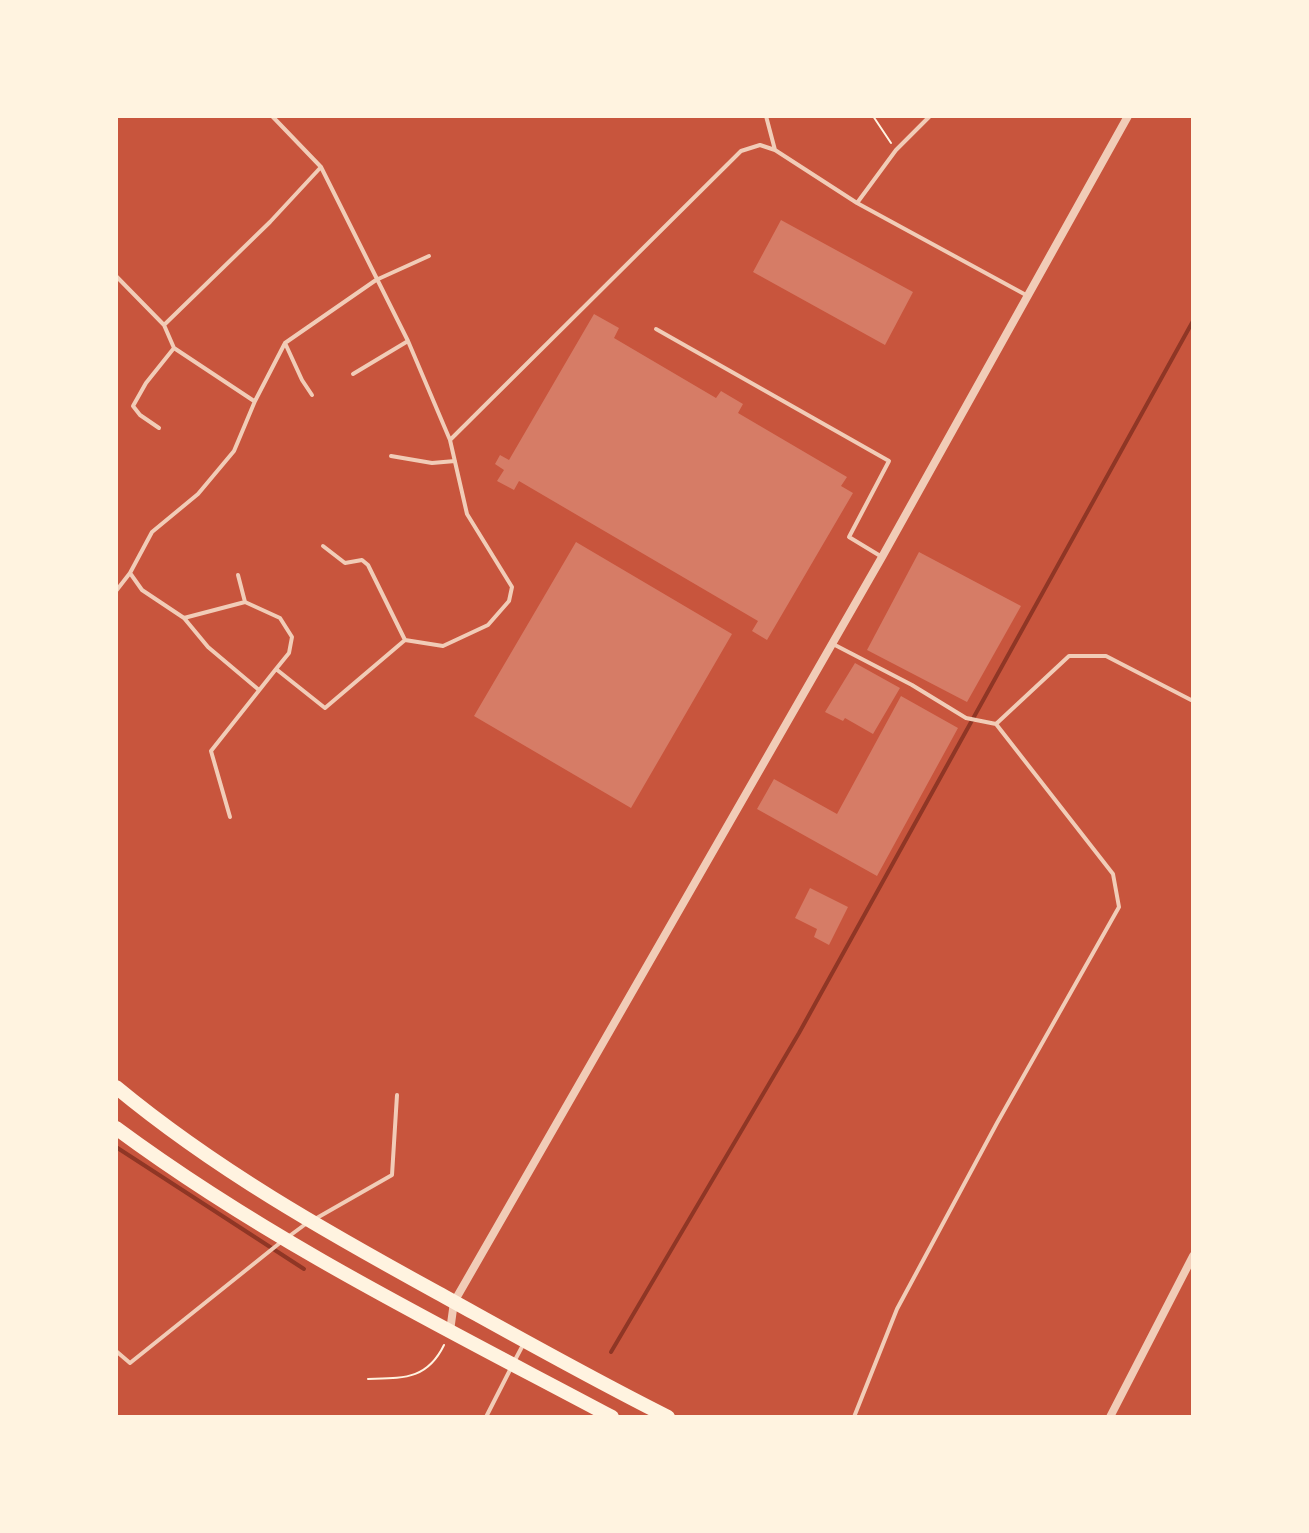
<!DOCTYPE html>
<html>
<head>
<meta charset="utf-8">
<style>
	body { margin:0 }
	#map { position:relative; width:1309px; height:1533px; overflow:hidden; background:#c8553d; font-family:"Asap Condensed",sans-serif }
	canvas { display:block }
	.frame { position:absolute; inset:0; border:118px solid #fff3e0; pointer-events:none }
</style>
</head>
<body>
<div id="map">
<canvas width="1309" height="1533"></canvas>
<div class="frame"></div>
</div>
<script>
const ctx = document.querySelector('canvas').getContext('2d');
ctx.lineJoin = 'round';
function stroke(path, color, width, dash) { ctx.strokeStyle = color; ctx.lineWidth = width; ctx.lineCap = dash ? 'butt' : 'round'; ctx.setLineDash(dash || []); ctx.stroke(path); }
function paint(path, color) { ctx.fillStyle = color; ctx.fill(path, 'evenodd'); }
stroke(new Path2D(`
	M116,1147l188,122
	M611,1352l188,-319 394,-712`), '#8f3625', 4);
paint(new Path2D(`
	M781,220l132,72 -28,53 -132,-73z
	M594,314l25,14 -5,10 102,60 5,-7 22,13 -5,9 109,64 -6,9 12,7 -86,147 -15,-9 6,-10 -239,-140 -5,9 -17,-9 7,-11 -9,-6 5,-9 9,5z
	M576,542l156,92 -101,174 -157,-92z
	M919,552l102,54 -54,96 -100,-52z
	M855,663l45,25 -27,46 -28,-16 -2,3 -18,-9z
	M901,696l57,32 -81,148 -120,-67 17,-30 63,35z
	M810,888l38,19 -19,38 -15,-8 3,-8 -22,-11z`), '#d67c66');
stroke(new Path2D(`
	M873,116l18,27
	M368,1379c35,-1 59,1 76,-34`), '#fff3e0', 2);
stroke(new Path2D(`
	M272,116l49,51 87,174 42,99 17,74 45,73 -3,14 -21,24 -45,21 -38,-6 -80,68 -49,-39 13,-16 3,-16 -12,-19 -35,-16 -61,16 -42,-28 -12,-17 22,-41 46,-38 36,-43 21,-50 30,-58 91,-63 53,-24
	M766,116l9,34
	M857,203l39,-53 34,-34
	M116,276l48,49 10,23 80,53
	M164,325l106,-103 51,-55
	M656,329l233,132 -40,76 33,20
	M285,343l17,37 10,15
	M353,374l55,-33
	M159,428l-19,-13 -7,-9 13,-23 28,-35
	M450,440l291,-289 19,-6 15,5 82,53 169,92
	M391,456l41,7 23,-2
	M323,546l22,17 17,-3 6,5 37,75
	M238,575l7,27
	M116,591l14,-18
	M184,618l24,29 51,43
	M833,644l79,41 54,33 30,6 117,150 6,33 -122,216 -100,186 -43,108
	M996,724l73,-68h37l87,45
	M230,817l-19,-66 65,-82
	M315,1219l77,-44 5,-80
	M288,1237l19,-14
	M116,1351l14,12 151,-121
	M515,1360l9,-17
	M486,1417l25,-49`), '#f1ccb7', 4);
stroke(new Path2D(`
	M450,1331l4,-29 428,-745 246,-441
	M1110,1417l83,-161`), '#f1ccb7', 8);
stroke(new Path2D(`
	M116,1087c99,82 209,144 322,206 76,42 152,85 230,124
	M116,1128c154,114 327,199 496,289`), '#fff3e0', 14);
</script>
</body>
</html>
